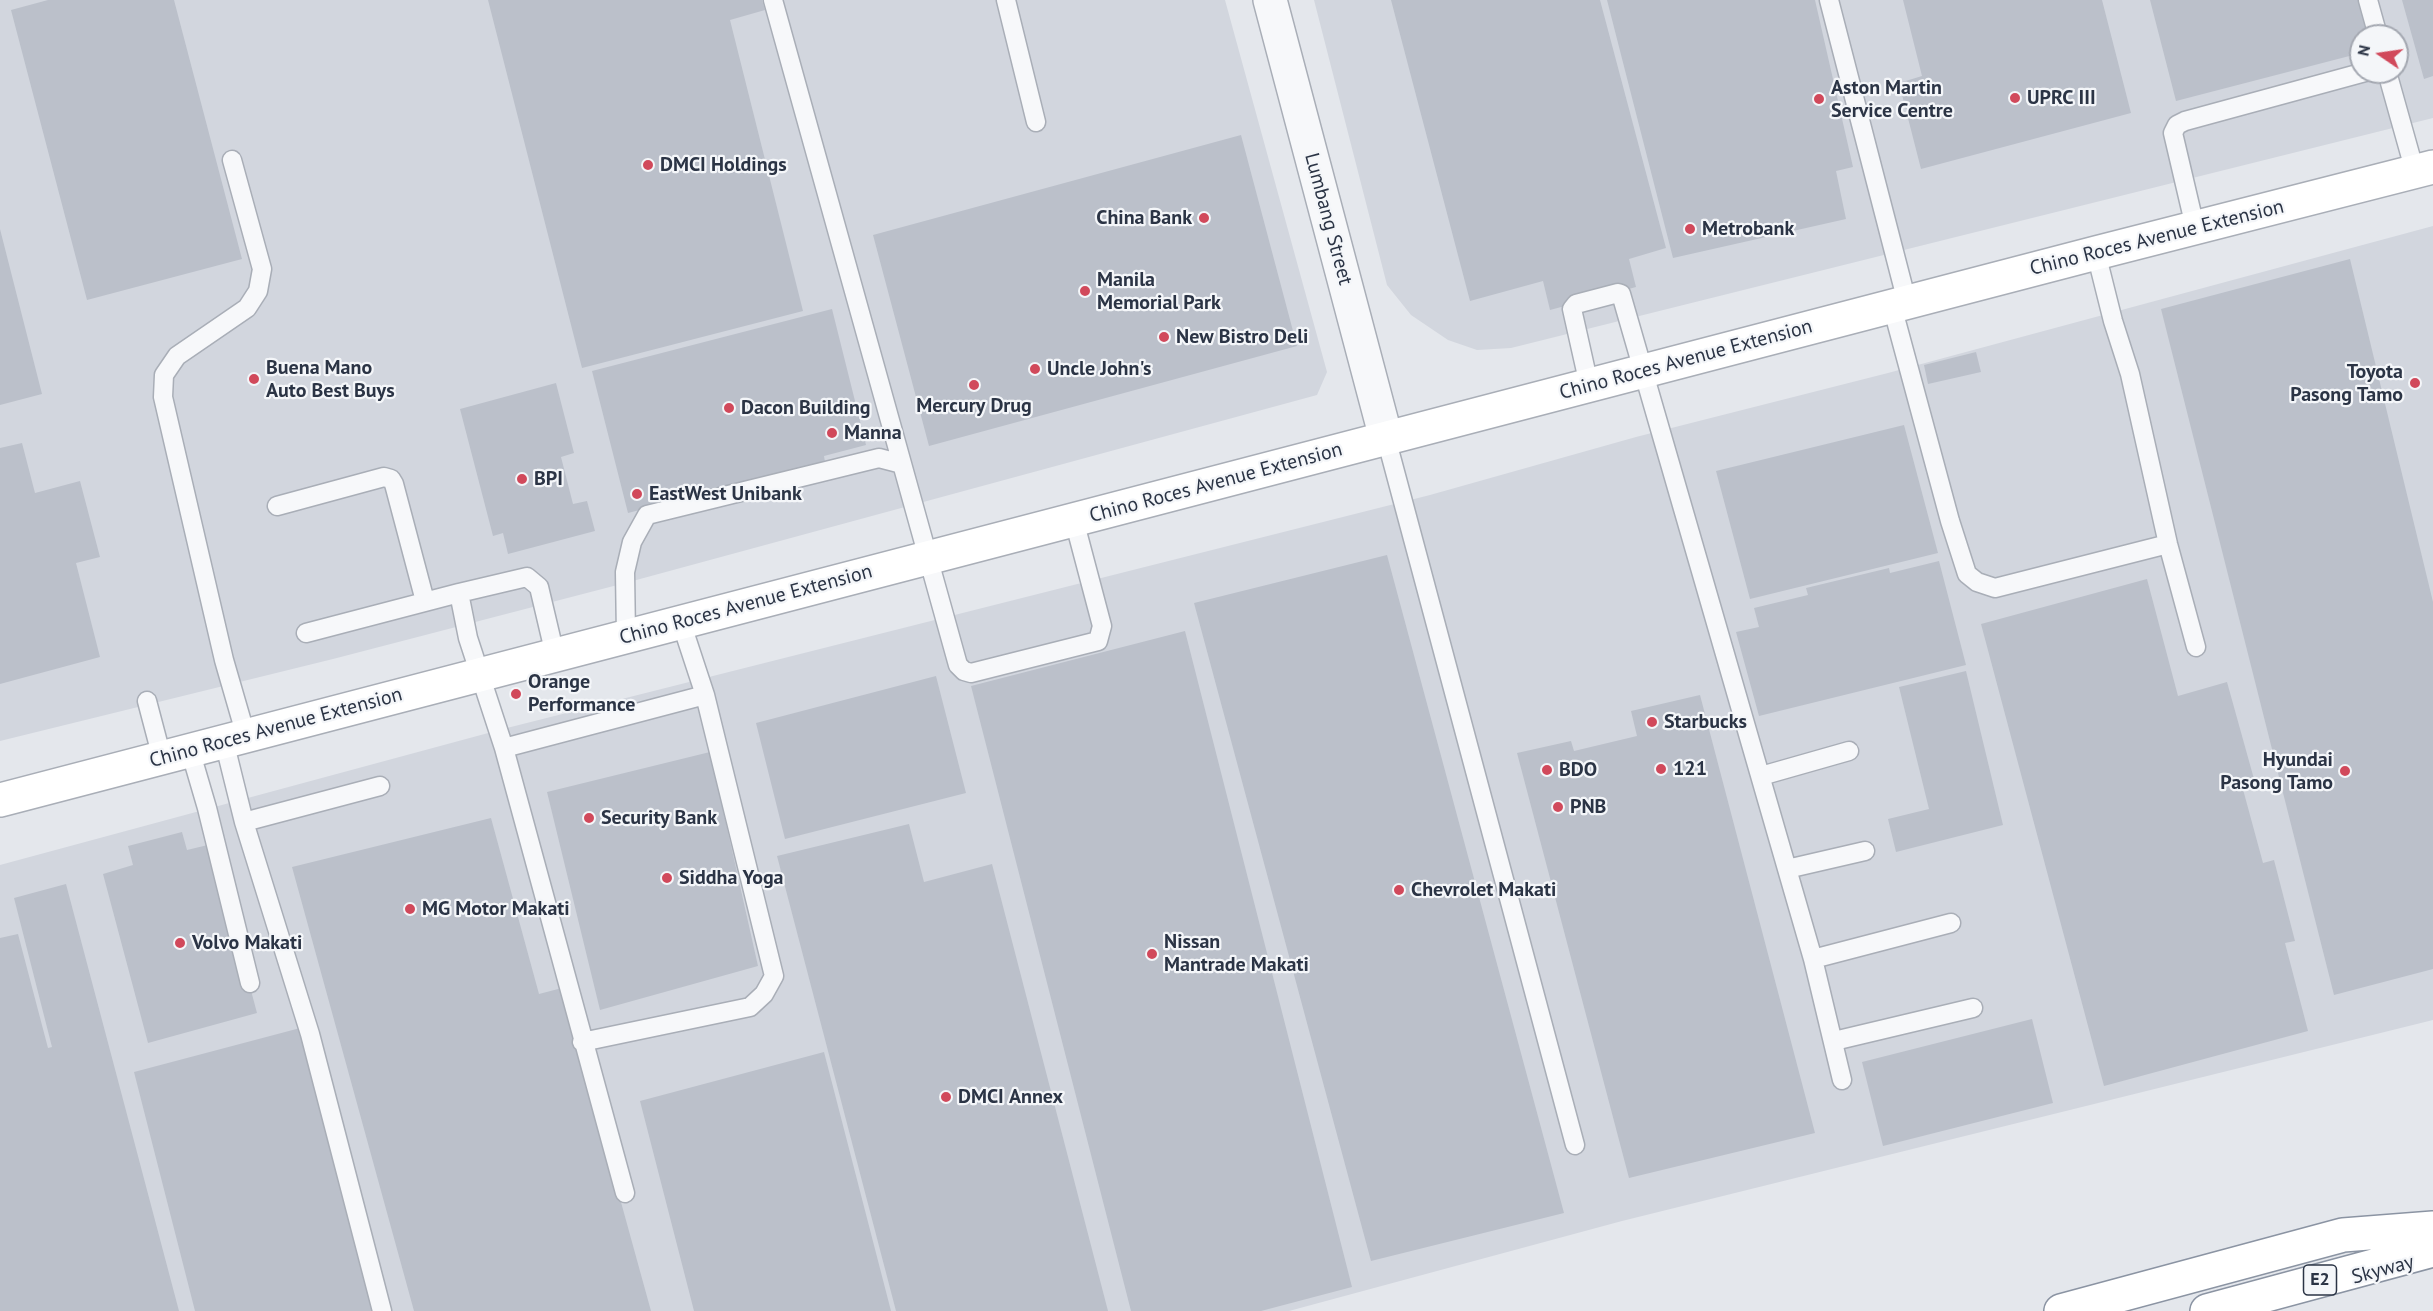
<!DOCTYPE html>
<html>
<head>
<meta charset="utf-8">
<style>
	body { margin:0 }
	#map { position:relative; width:2433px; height:1311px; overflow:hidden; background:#e4e7ec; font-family:"PT Sans",sans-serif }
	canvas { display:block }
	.north { position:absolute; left:2349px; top:24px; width:60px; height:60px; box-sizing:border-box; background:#f4f6f9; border:2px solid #a4a8b1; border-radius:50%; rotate:283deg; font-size:16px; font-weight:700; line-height:24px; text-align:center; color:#2b3445 }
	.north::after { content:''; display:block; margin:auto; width:21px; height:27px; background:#d1495b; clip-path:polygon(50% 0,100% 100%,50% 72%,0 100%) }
</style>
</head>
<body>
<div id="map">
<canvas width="2433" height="1311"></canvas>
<div class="north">N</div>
</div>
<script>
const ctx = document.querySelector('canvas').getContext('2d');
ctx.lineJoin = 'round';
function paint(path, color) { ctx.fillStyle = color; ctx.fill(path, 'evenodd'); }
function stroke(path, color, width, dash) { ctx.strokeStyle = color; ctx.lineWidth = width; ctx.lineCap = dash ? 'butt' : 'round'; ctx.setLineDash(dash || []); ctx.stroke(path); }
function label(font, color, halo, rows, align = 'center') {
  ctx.font = font + ' "PT Sans",sans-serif'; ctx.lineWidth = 4.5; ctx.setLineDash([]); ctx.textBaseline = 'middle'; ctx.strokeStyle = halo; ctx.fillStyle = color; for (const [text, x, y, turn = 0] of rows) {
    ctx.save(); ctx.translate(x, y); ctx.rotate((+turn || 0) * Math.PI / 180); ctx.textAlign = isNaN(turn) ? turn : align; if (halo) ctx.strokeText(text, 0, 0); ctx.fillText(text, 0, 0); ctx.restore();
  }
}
paint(new Path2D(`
	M0,0h1225l102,372 -10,23 -688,187 -296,77 -333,82z
	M1314,0h1119v118l-922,230 -34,2 -29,-10 -37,-25 -24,-30zM2361,36h36v36h-36z
	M2433,226v794l-811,201 -333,90h-1289v-446l503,-136 927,-234 206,-58 252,-64z`), '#d2d6de');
paint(new Path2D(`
	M48,0h126l68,259 -155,41 -76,-290z
	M488,0h274l3,10 -35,10 73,291 -221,57z
	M1391,0h209l66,248 -37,11 7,28 -86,23 -7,-29 -73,20z
	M1607,0h208l38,167 -17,4 10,48 -173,39z
	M1903,0h199l29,113 -210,56 -22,-86 23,-7z
	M2150,0h212l9,36h-10v17l-185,48z
	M2402,0h31v76l-9,3z
	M1241,135l56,211 -368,100 -56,-211z
	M0,229l42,165 -42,11z
	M2350,259l83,343v367l-99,26 -173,-686z
	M832,309l34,136 -42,11 1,6 -197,51 -36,-142z
	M1976,352l5,20 -53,12 -4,-19z
	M556,383l18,70 -13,4 12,47 14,-3 8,30 -87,23 -5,-21 -10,3 -33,-127z
	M1904,425l34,128 -188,46 -34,-128z
	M22,443l13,50 45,-12 20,76 -24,6 24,94 -100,27v-236z
	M1387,555l177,658 -193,48 -177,-658z
	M1939,561l27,104 -207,51 -23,-84 23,-5 -5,-19 54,-13 -2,-7 83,-20 1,5z
	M2147,579l31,117 49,-14 27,97 -13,3 22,81 11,-3 21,81 -10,2 23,88 -204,55 -123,-462z
	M1185,631l167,656 -91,24h-130l-160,-625z
	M1966,671l37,154 -107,27 -8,-33 41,-10 -30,-122z
	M936,676l30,117 -181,46 -29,-116z
	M1700,695l115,438 -186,45 -112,-425 54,-12 3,10 63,-15 -6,-25z
	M710,752l48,214 -158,44 -53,-218z
	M491,818l48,176 23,-6 89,323h-237l-122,-444z
	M909,824l15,58 68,-18 116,447h-212l-119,-455z
	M182,832l5,18 25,-6 45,169 -109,30 -45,-169 30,-9 -5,-19z
	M66,884l113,427h-179v-373l18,-4 30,114 4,-1 -38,-149z
	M2032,1019l21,84 -170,43 -21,-84z
	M304,1027l74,284h-183l-61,-239z
	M824,1052l67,259h-197l-54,-210z`), '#bbc0ca');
const lane = new Path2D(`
	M773,0l185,665 6,6 7,2 127,-32 4,-15 -28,-106
	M1006,0l30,122
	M1829,0l78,302
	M2368,0l10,36
	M2387,72l28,100
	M232,160l30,109 -4,22 -11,17 -70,48 -13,19 -1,22 61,263 22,76
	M2195,227l-22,-94 4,-8 8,-4 180,-49
	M2096,253l17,68 17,53 38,170 28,103
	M1892,306l58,215 17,53 10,8 18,6 173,-44
	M1589,385l-17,-76 4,-5 42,-11 3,1 192,665 29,121
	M1386,438l189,707
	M277,506l107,-29 7,2 3,5 31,117
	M306,633l153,-40
	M626,636l-1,-64 7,-30 15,-27 232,-57 23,6
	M555,655l-16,-68 -12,-10 -68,16 9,45 36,110 121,445
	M147,701l15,57
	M224,741l20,81 66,212 72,277
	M504,748l201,-53 -24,-73
	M190,750l17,58 43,175
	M1761,776l88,-25
	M244,822l136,-36
	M1787,869l78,-18
	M1813,959l138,-36
	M1834,1041l139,-33
	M582,1042l168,-35 14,-13 10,-18 -69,-281`);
const street = new Path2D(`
	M1270,0l116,438`);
const secondary = new Path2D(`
	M0,800l2096,-547 337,-86`);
const highway = new Path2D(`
	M2061,1311l282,-76 90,-7
	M2207,1311l226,-61`);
stroke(lane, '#a9aeb7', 21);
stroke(street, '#a9aeb7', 36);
stroke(secondary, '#a9aeb7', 36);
stroke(highway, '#8b94a3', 36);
stroke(lane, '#f7f8fa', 18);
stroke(street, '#f7f8fa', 33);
stroke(secondary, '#fff', 33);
stroke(highway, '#fff', 33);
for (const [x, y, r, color] of [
	[2015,98,6,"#d1495b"],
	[1819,99,6,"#d1495b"],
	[648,165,6,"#d1495b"],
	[1204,218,6,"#d1495b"],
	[1690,229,6,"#d1495b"],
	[1085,291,6,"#d1495b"],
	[1164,337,6,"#d1495b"],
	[1035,369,6,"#d1495b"],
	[254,379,6,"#d1495b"],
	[2415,383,6,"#d1495b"],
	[974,385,6,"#d1495b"],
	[729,408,6,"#d1495b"],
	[832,433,6,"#d1495b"],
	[522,479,6,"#d1495b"],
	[637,494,6,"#d1495b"],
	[516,694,6,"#d1495b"],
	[1652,722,6,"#d1495b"],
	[1661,769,6,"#d1495b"],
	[1547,770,6,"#d1495b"],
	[2345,771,6,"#d1495b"],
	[1558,807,6,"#d1495b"],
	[589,818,6,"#d1495b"],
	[667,878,6,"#d1495b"],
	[1399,890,6,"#d1495b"],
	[410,909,6,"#d1495b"],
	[180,943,6,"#d1495b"],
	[1152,954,6,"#d1495b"],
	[946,1097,6,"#d1495b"]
]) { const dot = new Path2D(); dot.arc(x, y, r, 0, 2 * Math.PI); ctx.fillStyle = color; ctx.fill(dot); stroke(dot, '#f4f6f9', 2); }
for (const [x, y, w] of [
	[2320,1280,33]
]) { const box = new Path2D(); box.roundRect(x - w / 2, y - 15, w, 30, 4.5); ctx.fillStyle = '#f4f6f9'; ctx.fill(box); stroke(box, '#2b3445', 1.5); }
label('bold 18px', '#2b3445', null, [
	["E2",2320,1280]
]);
label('bold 20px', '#2b3445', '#f4f6f9', [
	["Aston Martin",1831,88],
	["Service Centre",1831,111],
	["UPRC III",2027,98],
	["DMCI Holdings",660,165],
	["China Bank",1192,218,"right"],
	["Metrobank",1702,229],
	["Manila",1097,280],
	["Memorial Park",1097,303],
	["New Bistro Deli",1176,337],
	["Buena Mano",266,368],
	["Auto Best Buys",266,391],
	["Uncle John's",1047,369],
	["Toyota",2403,372,"right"],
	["Pasong Tamo",2403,395,"right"],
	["Mercury Drug",974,406,"center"],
	["Dacon Building",741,408],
	["Manna",844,433],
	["BPI",534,479],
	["EastWest Unibank",649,494],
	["Orange",528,682],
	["Performance",528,705],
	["Starbucks",1664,722],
	["Hyundai",2333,760,"right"],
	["Pasong Tamo",2333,783,"right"],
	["121",1673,769],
	["BDO",1559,770],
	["PNB",1570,807],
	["Security Bank",601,818],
	["Siddha Yoga",679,878],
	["Chevrolet Makati",1411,890],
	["MG Motor Makati",422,909],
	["Nissan",1164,942],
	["Mantrade Makati",1164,965],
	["Volvo Makati",192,943],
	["DMCI Annex",958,1097]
], 'left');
label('20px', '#2b3445', '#f4f6f9', [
	["Lumbang Street",1328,219,75],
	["Chino Roces Avenue Extension",2157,238,-14],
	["Chino Roces Avenue Extension",1686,360,-15],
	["Chino Roces Avenue Extension",1216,483,-15],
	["Chino Roces Avenue Extension",746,605,-15],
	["Chino Roces Avenue Extension",276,728,-15],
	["Skyway",2383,1270,-15]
]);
</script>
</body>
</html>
